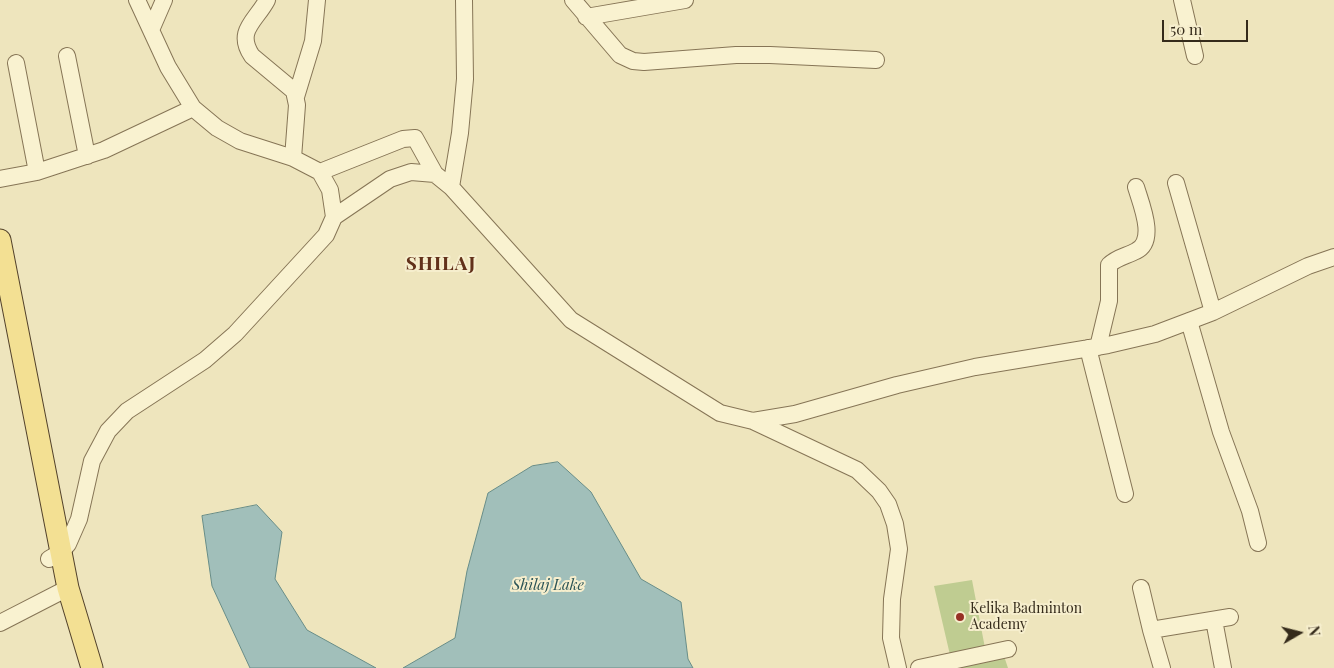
<!DOCTYPE html>
<html>
<head>
<meta charset="utf-8">
<style>
	body { margin:0 }
	#map { position:relative; width:1334px; height:668px; overflow:hidden; background:#eee5bd; font-family:"Playfair Display",serif }
	canvas { display:block }
	.north { position:absolute; left:1274px; top:608px; width:50px; height:50px; -webkit-text-stroke:4px #f6eecd; paint-order:stroke; rotate:82deg; font-size:14px; font-weight:700; line-height:20px; text-align:center; color:#352b1b }
	.north::after { content:''; display:block; margin:auto; width:18px; height:22px; background:#352b1b; clip-path:polygon(50% 0,100% 100%,50% 72%,0 100%) }
	.scale { position:absolute; left:1162px; top:20px; width:86px; height:22px; box-sizing:border-box; border:2px solid #352b1b; border-top:0; padding-left:6px; font-size:15px; line-height:18px; white-space:nowrap; color:#352b1b; -webkit-text-stroke:4px #f6eecd; paint-order:stroke }
</style>
</head>
<body>
<div id="map">
<canvas width="1334" height="668"></canvas>
<div class="north">N</div>
<div class="scale">50 m</div>
</div>
<script>
const ctx = document.querySelector('canvas').getContext('2d');
ctx.lineJoin = 'round';
function paint(path, color) { ctx.fillStyle = color; ctx.fill(path, 'evenodd'); }
function stroke(path, color, width, dash) { ctx.strokeStyle = color; ctx.lineWidth = width; ctx.lineCap = dash ? 'butt' : 'round'; ctx.setLineDash(dash || []); ctx.stroke(path); }
function label(font, color, halo, rows, align = 'center') {
  ctx.font = font + ' "Playfair Display",serif'; ctx.lineWidth = 4; ctx.setLineDash([]); ctx.textBaseline = 'middle'; ctx.strokeStyle = halo; ctx.fillStyle = color; for (const [text, x, y, turn = 0] of rows) {
    ctx.save(); ctx.translate(x, y); ctx.rotate((+turn || 0) * Math.PI / 180); ctx.textAlign = isNaN(turn) ? turn : align; if (halo) ctx.strokeText(text, 0, 0); ctx.fillText(text, 0, 0); ctx.restore();
  }
}
paint(new Path2D(`
	M972,580l13,68 -35,7 -16,-69z
	M1004,656l4,12h-86z`), '#bfcc91');
const water = new Path2D(`
	M558,462l33,30 50,87 40,23 7,57 5,9h-290l52,-30 12,-67 21,-78 44,-27z
	M257,505l25,27 -7,47 32,51 69,38h-126l-38,-82 -10,-70z`);
paint(water, '#a1bfba');
stroke(water, '#688d88', 1);
const minor = new Path2D(`
	M267,0c-11,21 -32,31 -15,56l42,35 3,14 -4,53
	M573,0l47,55 13,6 11,1 92,-7h34l106,5
	M1182,0l13,56
	M586,17l99,-17
	M151,30l13,-30
	M67,56l20,100
	M16,63l21,109
	M296,97l17,-56 4,-41
	M320,172l83,-33 12,-1 20,36
	M0,179l37,-7 67,-22 89,-42
	M1176,183l37,129
	M451,187l9,-54 5,-54 -1,-79
	M334,217l56,-38 21,-7 24,2 16,13 120,133 149,93 33,8 42,-7 102,-29 78,-18 133,-22 47,-11 58,-22 95,-46 26,-9
	M1189,321l32,111 29,79 8,32
	M1098,347l11,-46v-36c8,-8 18,-9 27,-14 21,-10 5,-47 0,-64
	M1088,348l37,146
	M753,421l104,49 22,21 9,13 7,20 4,25 -7,50 -1,39 7,30
	M49,559l12,-7 7,-8 11,-25 13,-58 16,-30 19,-20 78,-51 30,-26 91,-99 8,-18 -4,-27 -10,-18 -27,-14 -53,-17 -23,-13 -24,-20 -25,-41 -31,-67
	M1141,588l10,42
	M1214,620l9,48
	M0,623l68,-35
	M919,668l89,-19
	M1162,668l-11,-38 79,-13`);
const major = new Path2D(`
	M0,240l68,348 24,80`);
stroke(minor, '#867556', 18);
stroke(major, '#53422b', 23);
stroke(minor, '#f9f2d0', 16);
stroke(major, '#f3e093', 21);
for (const [x, y, r, color] of [
	[960,617,5,"#963125"]
]) { const dot = new Path2D(); dot.arc(x, y, r, 0, 2 * Math.PI); ctx.fillStyle = color; ctx.fill(dot); stroke(dot, '#f6eecd', 2); }
label('14px', '#352b1b', '#f6eecd', [
	["Kelika Badminton",970,609],
	["Academy",970,625]
], 'left');
label('italic 15px', '#2a5355', '#f6eecd', [
	["Shilaj Lake",548,585]
]);
ctx.letterSpacing = '1px';
label('bold 19px', '#62311a', '#f6eecd', [
	["SHILAJ",441,264]
]);
ctx.letterSpacing = '0px';
</script>
</body>
</html>
